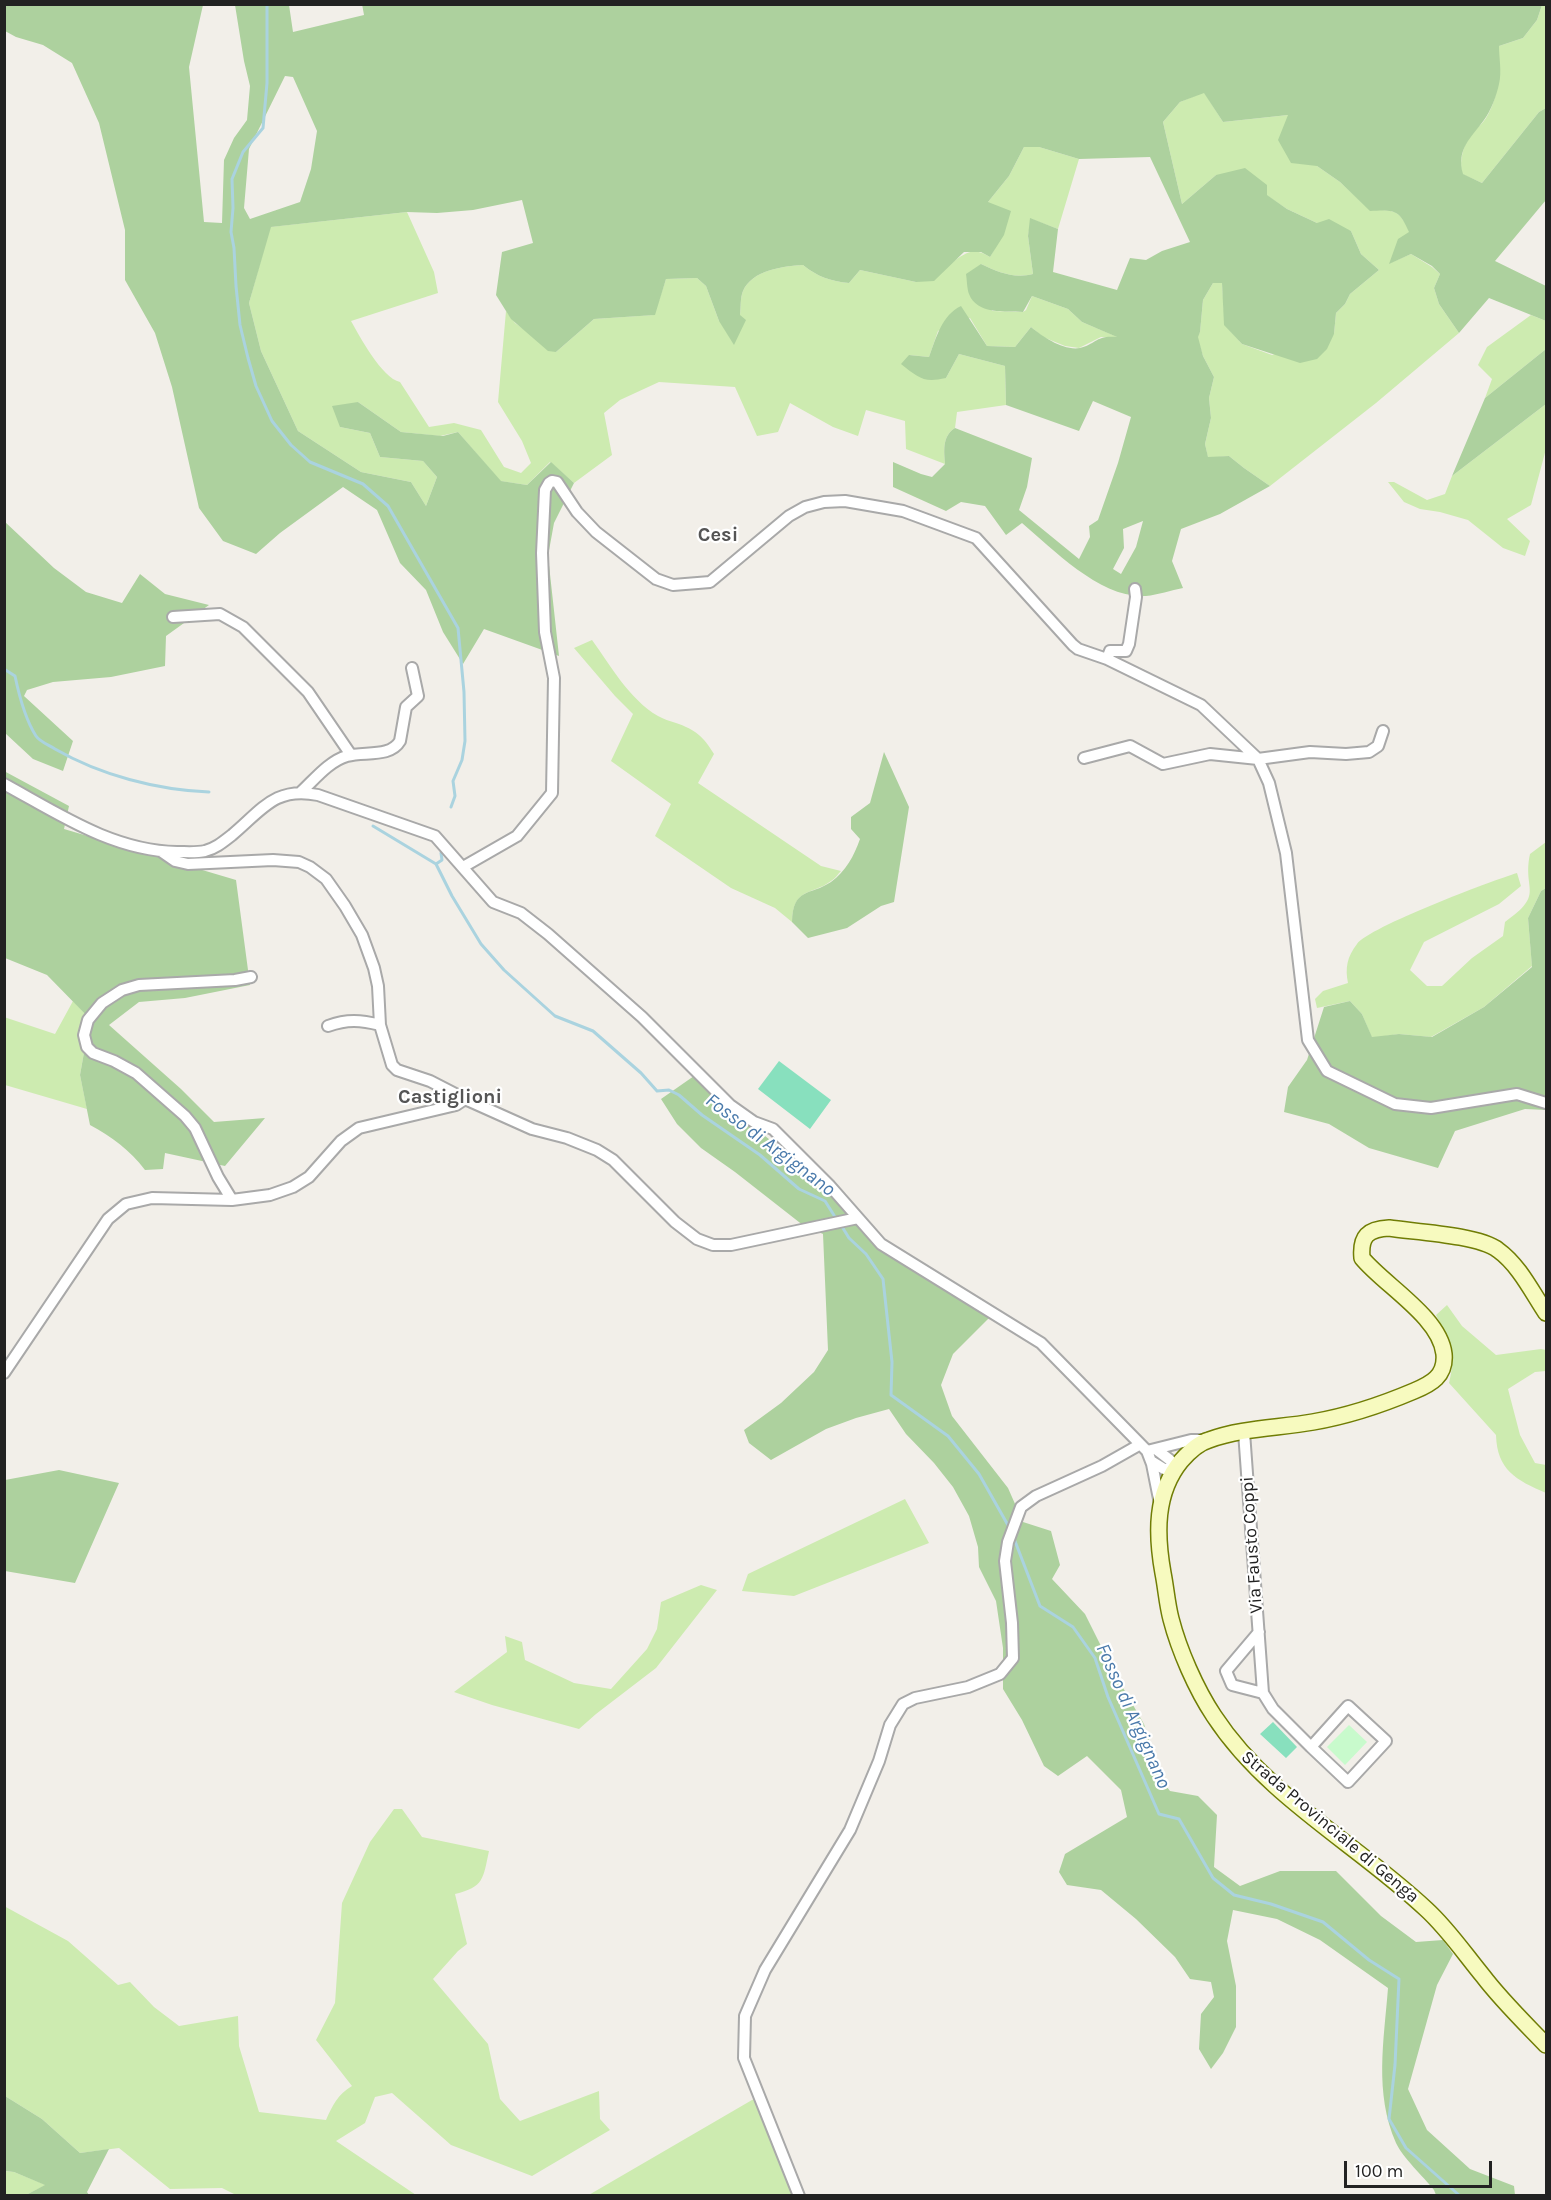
<!DOCTYPE html>
<html>
<head>
<meta charset="utf-8">
<style>
	body { margin:0 }
	#map { position:relative; width:1551px; height:2200px; overflow:hidden; background:#f2efe9; font-family:Karla,sans-serif }
	canvas { display:block }
	.frame { position:absolute; inset:0; border:6px solid #222; pointer-events:none }
	.scale { position:absolute; left:1344px; top:2161px; width:148px; height:27px; box-sizing:border-box; border:3px solid #222; border-top:0; padding-left:8px; font-size:18px; line-height:21px; white-space:nowrap; color:#222; -webkit-text-stroke:4px #fff; paint-order:stroke }
</style>
</head>
<body>
<div id="map">
<canvas width="1551" height="2200"></canvas>
<div class="frame"></div>
<div class="scale">100 m</div>
</div>
<script>
const ctx = document.querySelector('canvas').getContext('2d');
ctx.lineJoin = 'round';
function paint(path, color) { ctx.fillStyle = color; ctx.fill(path, 'evenodd'); }
function stroke(path, color, width, dash) { ctx.strokeStyle = color; ctx.lineWidth = width; ctx.lineCap = dash ? 'butt' : 'round'; ctx.setLineDash(dash || []); ctx.stroke(path); }
function label(font, color, halo, rows, align = 'center') {
  ctx.font = font + ' Karla,sans-serif'; ctx.lineWidth = 4.5; ctx.setLineDash([]); ctx.textBaseline = 'middle'; ctx.strokeStyle = halo; ctx.fillStyle = color; for (const [text, x, y, turn = 0] of rows) {
    ctx.save(); ctx.translate(x, y); ctx.rotate((+turn || 0) * Math.PI / 180); ctx.textAlign = isNaN(turn) ? turn : align; if (halo) ctx.strokeText(text, 0, 0); ctx.fillText(text, 0, 0); ctx.restore();
  }
}
paint(new Path2D(`
	M1542,5h4v103l-7,4 -57,71 -20,-9c-3,-15 1,-30 12,-43 4,-4 9,-8 12,-13 14,-23 13,-47 13,-72l24,-8 14,-18z
	M1204,92l19,30 65,-7 29,51 23,16 30,28c24,0 29,-1 40,22l-20,31 21,-9 21,13 8,7 -6,14 5,16 20,29 -83,70 -106,83 -26,-18 -15,-12 -21,2 -3,-14 6,-26 -2,-20 5,-21 -11,-21 -6,-19 3,-5 3,-32 10,-17h9l3,42 17,19 30,11 62,-21 2,-21 9,-9 5,-10 29,-24 -18,-16 -10,-23 -34,-8 -30,-14 -21,-14 -50,-20 -34,29 -19,-82 17,-20z
	M1024,147h15l40,12 -21,70 -27,-10 -3,17 5,38c-19,5 -35,-2 -52,-10l11,47 31,1 3,-2 6,-14 36,13 14,13 38,16 -19,-1 -22,11 -14,-2 -22,-9 -12,-10 -16,20 -28,-1 -17,-28 -32,13 -9,26 -20,-2 37,23 13,-24 46,12 1,39 -49,7 -2,16c-13,8 -11,23 -10,36l-39,-15 -1,-28 -39,-11 -8,26 -25,-9 -43,-24 -12,29 -21,4 -22,-49 -76,-5 -39,18 -16,13 8,42 -38,28 -24,-21 -23,23 -27,-4 -42,-49 -18,4 -39,-4 -43,-30 -18,25 30,6 10,24 43,4 14,16 -11,29 -15,-24 -50,-10 -63,-41 -37,-80 -12,-48 21,-76 137,-15 27,60 4,21 -87,28c9,16 31,57 49,61l29,45 25,-4 27,7 23,37 17,6 10,-10 -9,-22 -24,-39 8,-91 9,12 41,29 38,-33 60,-4 12,-36 31,-1 9,8 13,35 21,-6c1,-7 0,-17 3,-24 9,-21 41,-25 60,-26 15,12 27,16 46,18l11,-13 56,12c11,-6 24,-12 35,-19 15,-10 21,-17 39,-6l5,-9 -7,-46 21,-26z
	M1531,315l15,6v28l-61,49 7,-19 -14,-14 9,-18z
	M1546,404v45l-15,56 -24,14 23,22 -5,15 -22,-8 -35,-28 -28,-8 -20,-3 -16,-7 -16,-20h6l33,18 18,-6 7,-18z
	M592,640c19,26 37,59 66,76 5,3 12,5 18,7 20,7 27,13 38,31l-16,29 123,83 20,5c-3,3 -6,8 -10,10 -20,15 -38,6 -39,41l-17,-14 -44,-20 -76,-52 16,-32 -60,-43 22,-47 -18,-18 -41,-48z
	M1546,842v46l-5,3 -13,27 4,48 -48,41 -53,30 -32,-3 -27,4 -10,-24 -12,-13 -33,7 -2,-9 8,-8 25,-8c-3,-15 -1,-26 9,-39 12,-17 134,-63 160,-71l4,13 -22,18 -75,38 -14,28 17,16h15l30,-28 31,-22 2,-14c41,-29 17,-31 25,-68z
	M73,1001l17,18 -10,56 7,34 -82,-24 -1,-68 51,17z
	M1447,1305l15,21 34,29 45,-6 5,1v21l-11,1 -27,17 12,46 15,28 11,2v28c-30,-13 -49,-23 -50,-58l-47,-52c8,-30 0,-42 -13,-68z
	M905,1499l24,44 -135,53 -52,-5 6,-17z
	M701,1585l16,5 -61,78 -60,46 -17,15 -87,-24 -38,-13 53,-40 -2,-16 17,6 3,18 49,23 37,6 36,-40 10,-20 4,-27z
	M394,1809h8l20,28 67,14c-6,28 -5,36 -34,43l12,50 -9,7 -25,28 55,65 12,55 20,22 79,-30 1,28 10,11 -78,46 -81,-31 -59,-52 -17,4 -10,26 -29,18 80,54 -178,1 -16,-8 -52,1 -51,-41 -39,5 -38,-34 -37,-23 -1,-190 64,35 50,44 12,-3 24,25 25,19 59,-10 1,30 20,66 67,8c6,-14 12,-26 26,-34l-36,-46 19,-37 7,-100 28,-61z
	M758,2097l39,99h-210l165,-96z
	M4,2171l10,1 32,13 -20,10h-21z`), '#cdebb0');
paint(new Path2D(`
	M362,4l1180,1 -5,15 -14,18 -24,8c0,12 3,26 0,38 -2,10 -8,27 -15,36 -13,18 -28,29 -21,54l19,9 57,-71 7,-4v92l-51,61 51,25v35l-57,-23 -30,35 -20,-29 -5,-16 6,-14 -8,-8 -21,-12 -22,10 9,-25 11,-7c-10,-23 -15,-22 -39,-21l-30,-29 -23,-16 -26,-3 -13,-23 10,-25 -65,7 -19,-29 -24,9 -17,20 19,82 34,-29 29,-7 22,17v10l20,14 30,14 12,-4 22,12 10,23 18,16 -29,24 -5,10 -9,9 -2,21 -7,15 -10,10 -17,4 -58,-19 -18,-19 -2,-42h-9l-10,17 -3,32 -2,5 5,19 11,21 -5,21 2,20 -6,26 3,13 21,-1 15,12 26,18 -50,28 -39,15 -9,32 11,27c-12,2 -25,7 -37,8 -45,3 -92,-46 -124,-73l-16,12 -21,-29 -24,-4 -15,9 -53,-24v-25l28,12 11,3 13,-13c-1,-13 -3,-28 10,-36l77,30 -5,29 -8,23 60,49 11,-22 -1,-11 9,-6 20,-57 13,-46 -38,-16 -14,30 -73,-26 -1,-39 -46,-12 -13,24c-23,5 -27,0 -45,-14l8,-9 20,2c7,-19 13,-42 32,-51l26,40 28,1 16,-20c12,10 33,24 49,21 16,-4 16,-13 37,-11l-35,-15 -14,-13 -36,-13 -9,16c-17,-1 -46,3 -54,-18 -2,-5 -2,-14 -3,-20l15,-10c17,8 33,15 52,10l-5,-38 2,-18 28,11 -5,43 64,18 13,-32 16,2 16,-9 28,-9 -40,-85 -71,2 -40,-12h-15l-15,29 -21,26 23,9 -7,24 -14,22 -9,-5h-17l-30,29 -18,1 -56,-12 -11,13c-19,-2 -31,-6 -46,-18 -19,1 -51,5 -60,26 -3,7 -2,17 -3,24l6,5 -12,25 -15,-24 -13,-35 -9,-8 -31,1 -11,36 -61,4 -38,33 -8,-1 -37,-32 -15,-24 6,-43 31,-9 -11,-43 -49,10 -36,3 -30,-1 -136,15 -22,76 12,48 37,80 63,41 50,10 15,24 11,-29 -14,-16 -43,-4 -10,-24 -30,-6 -8,-21 26,-4 43,30 42,4 15,-4 43,49 26,4 24,-23 23,21 -20,40 -6,33 11,100 -75,-27 -21,35 -20,-32 -17,-42 -26,-27 -23,-53 -34,-23 -63,46 -24,21 -33,-13 -24,-33 -27,-121 -17,-54 -30,-53v-50l-26,-107 -27,-60 -29,-18 -27,-8 -11,-6 -1,-26h199l-14,62 15,155 18,1 2,-63 10,-22 13,-18 3,-34 -6,-25 -9,-56h54l4,27 71,-17zM285,76l8,1 24,54 -6,38 -11,33 -50,17 -6,-11 5,-59zM1143,521l-7,26 -15,27 -8,-5 11,-21 -1,-19z
	M1546,349v55l-94,72 33,-78z
	M4,521l50,47 32,24 36,11 18,-29 25,20 44,11 -43,31 -1,30 -54,11 -58,5 -26,8 -3,6 49,45 -10,30 -30,-12 -28,-26z
	M884,752l25,55 -15,95 -13,4 -34,22 -39,10 -16,-16c1,-35 18,-26 39,-40 15,-11 23,-26 29,-43l-9,-10v-12l19,-14z
	M4,771l65,35 -5,23 172,51 14,105 -65,13 -46,4 -30,23 72,64 33,33 51,-4 -40,48 -60,-13 -2,16 -18,1c-15,-20 -33,-33 -55,-45l-10,-50 10,-56 -43,-44 -42,-17z
	M1546,888v222l-21,-1 -70,22 -17,37 -69,-20 -40,-24 -45,-12 4,-25 19,-27 17,-53 26,-6 12,13 10,23 27,-3 33,3 52,-30 48,-40 -4,-49 13,-27z
	M694,1076l53,46 54,42 84,78 112,68 -44,44 -12,31 11,31 56,72 15,34 28,9 9,34 -8,14 33,35 30,60 29,50 17,55 9,12 28,5 19,19 -3,52 26,19 40,-15h56l45,45 35,26 27,-2 10,14 -16,31 -29,104 19,41 43,39 44,17 1,9h-79l-2,-5c-11,-14 -31,-32 -38,-47 -22,-50 -12,-103 -8,-155l-68,-48 -43,-21 -44,-9 -6,31 9,45v41l-13,26 -12,16 -12,-20 2,-35 13,-17 -3,-15 -21,-3 -15,-22 -39,-38 -35,-29 -34,-5 -8,-13 6,-18 62,-37 -6,-27 -34,-34 -29,20 -14,-10 -22,-46 -19,-31v-41l-7,-47 -17,-34 -1,-20 -9,-31 -16,-29 -19,-24 -28,-29 -17,-25 -33,9 -30,11 -55,31 -22,-17 -5,-13 37,-27 33,-31 14,-22 -5,-116 -19,-8 -69,-54 -34,-24 -24,-24 -16,-25z
	M59,1470l60,13 -44,100 -70,-12v-91z
	M5,2096l37,23 38,34 29,-4 -22,43 2,3h-63l19,-10 -31,-13 -9,-1z`), '#add19e');
paint(new Path2D(`
	M1349,1725l18,17 -22,23 -18,-18z`), '#c8facc');
paint(new Path2D(`
	M779,1061l52,39 -21,29 -52,-40z
	M1273,1722l24,25 -11,11 -26,-24z`), '#88e0be');
stroke(new Path2D(`
	M267,4v79l-4,45 -20,24 -11,27 1,29 -2,24 3,16 2,38 4,39 8,33 8,28 16,35 19,24 19,17 53,22 25,22 70,122 6,64 1,49 -3,19 -9,21 2,15 -4,11
	M4,669l11,7c4,19 10,43 21,60 4,6 13,9 19,13 45,26 102,41 154,43
	M373,826l63,38 16,32 29,48 23,26 51,46 38,15 48,42 16,18 12,-1 10,5 23,20 58,40 39,34 26,12 12,19
	M436,864l6,-4 -1,-7
	M841,1225l8,13 17,16 17,25 9,83 -1,33 57,41 31,38 30,53
	M1013,1536l27,70 33,21 22,31 13,39 51,117 20,5 34,59 21,17 37,9 52,18 46,38 30,19 -4,86 -6,54 17,29 54,48`), '#aad3df', 3);
const street = new Path2D(`
	M173,617l47,-3 23,13 65,65 43,63
	M1107,659l3,-8h16l3,-7 7,-47 -1,-8
	M1084,758l46,-12 33,18 47,-10 48,5 52,-7 36,2 23,-2 9,-6 5,-15
	M4,784c55,30 109,67 173,68 9,0 19,1 28,-1 11,-3 18,-9 27,-16 30,-25 43,-49 86,-40l117,41 58,66 28,11 27,21 94,83 88,88 24,17 19,7 57,57 51,58 160,99 106,108 5,13 8,40
	M301,792c13,-12 28,-31 46,-36 17,-5 43,2 53,-15l6,-34 12,-11 -6,-28
	M162,852l13,9 13,3 85,-4 26,2 11,5 16,12 19,27 17,29 12,33 4,18 2,39 12,40 5,5 33,11 35,18 67,30 35,9 30,12 16,10 62,62 22,17 16,6h18l127,-27
	M463,867l54,-31 35,-43 2,-115 -9,-46 -3,-79 3,-63 4,-7 3,-2 5,1 20,30 19,20 60,47 17,6 37,-3 79,-66 16,-9 19,-5 21,-1 58,10 73,27 97,107 5,4 29,10 94,46 57,54 11,24 17,70 22,187 19,31 68,33 36,4 86,-14 29,9
	M328,1026c19,-7 33,-6 52,-1
	M232,1200l-14,-23 -23,-49 -10,-12 -49,-43 -22,-12 -21,-8 -6,-6 -3,-12 4,-15 14,-17 20,-13 17,-5 96,-5 16,-3
	M4,1373l104,-154 18,-15 26,-6 80,2 38,-5 23,-8 16,-10 32,-36 18,-13 97,-23 9,-6
	M1244,1432l19,261
	M1147,1451l44,-11h14
	M1151,1461l13,8h11l-5,-9 -13,-10
	M1259,1632l-33,39 6,14 31,8 10,16 38,38
	M1348,1706l38,35 -38,41 -37,-35z
	M799,2196l-55,-138 1,-42 20,-46 85,-140 29,-69 11,-36 13,-21 12,-6 53,-11 32,-13 13,-16 -1,-35 -7,-62 3,-19 13,-35 15,-11 66,-30 37,-21`);
const secondary = new Path2D(`
	M1546,1313c-14,-21 -27,-48 -48,-63 -20,-15 -82,-18 -109,-22 -21,1 -29,8 -27,30 22,27 78,59 82,96 2,22 -13,30 -30,37 -33,14 -66,25 -101,31 -34,6 -72,6 -104,18 -11,3 -21,13 -28,21 -26,32 -25,73 -18,112 3,15 4,31 8,46 8,31 25,70 43,97 53,81 143,128 212,193 22,20 38,44 57,67 19,25 42,47 63,69`);
stroke(street, '#a9a9a9', 14);
stroke(secondary, '#707d05', 18);
stroke(street, '#fff', 10);
stroke(secondary, '#f7fabf', 15);
label('18px', '#222', '#fff', [
	["Via Fausto Coppi",1252,1545,-94],
	["Strada Provinciale di Genga",1330,1827,40]
]);
label('bold 20px', '#555', '#fff', [
	["Cesi",718,535],
	["Castiglioni",450,1097]
]);
label('italic 20px', '#4a7aab', '#fff', [
	["Fosso di Argignano",770,1145,37],
	["Fosso di Argignano",1133,1716,66]
]);
</script>
</body>
</html>
